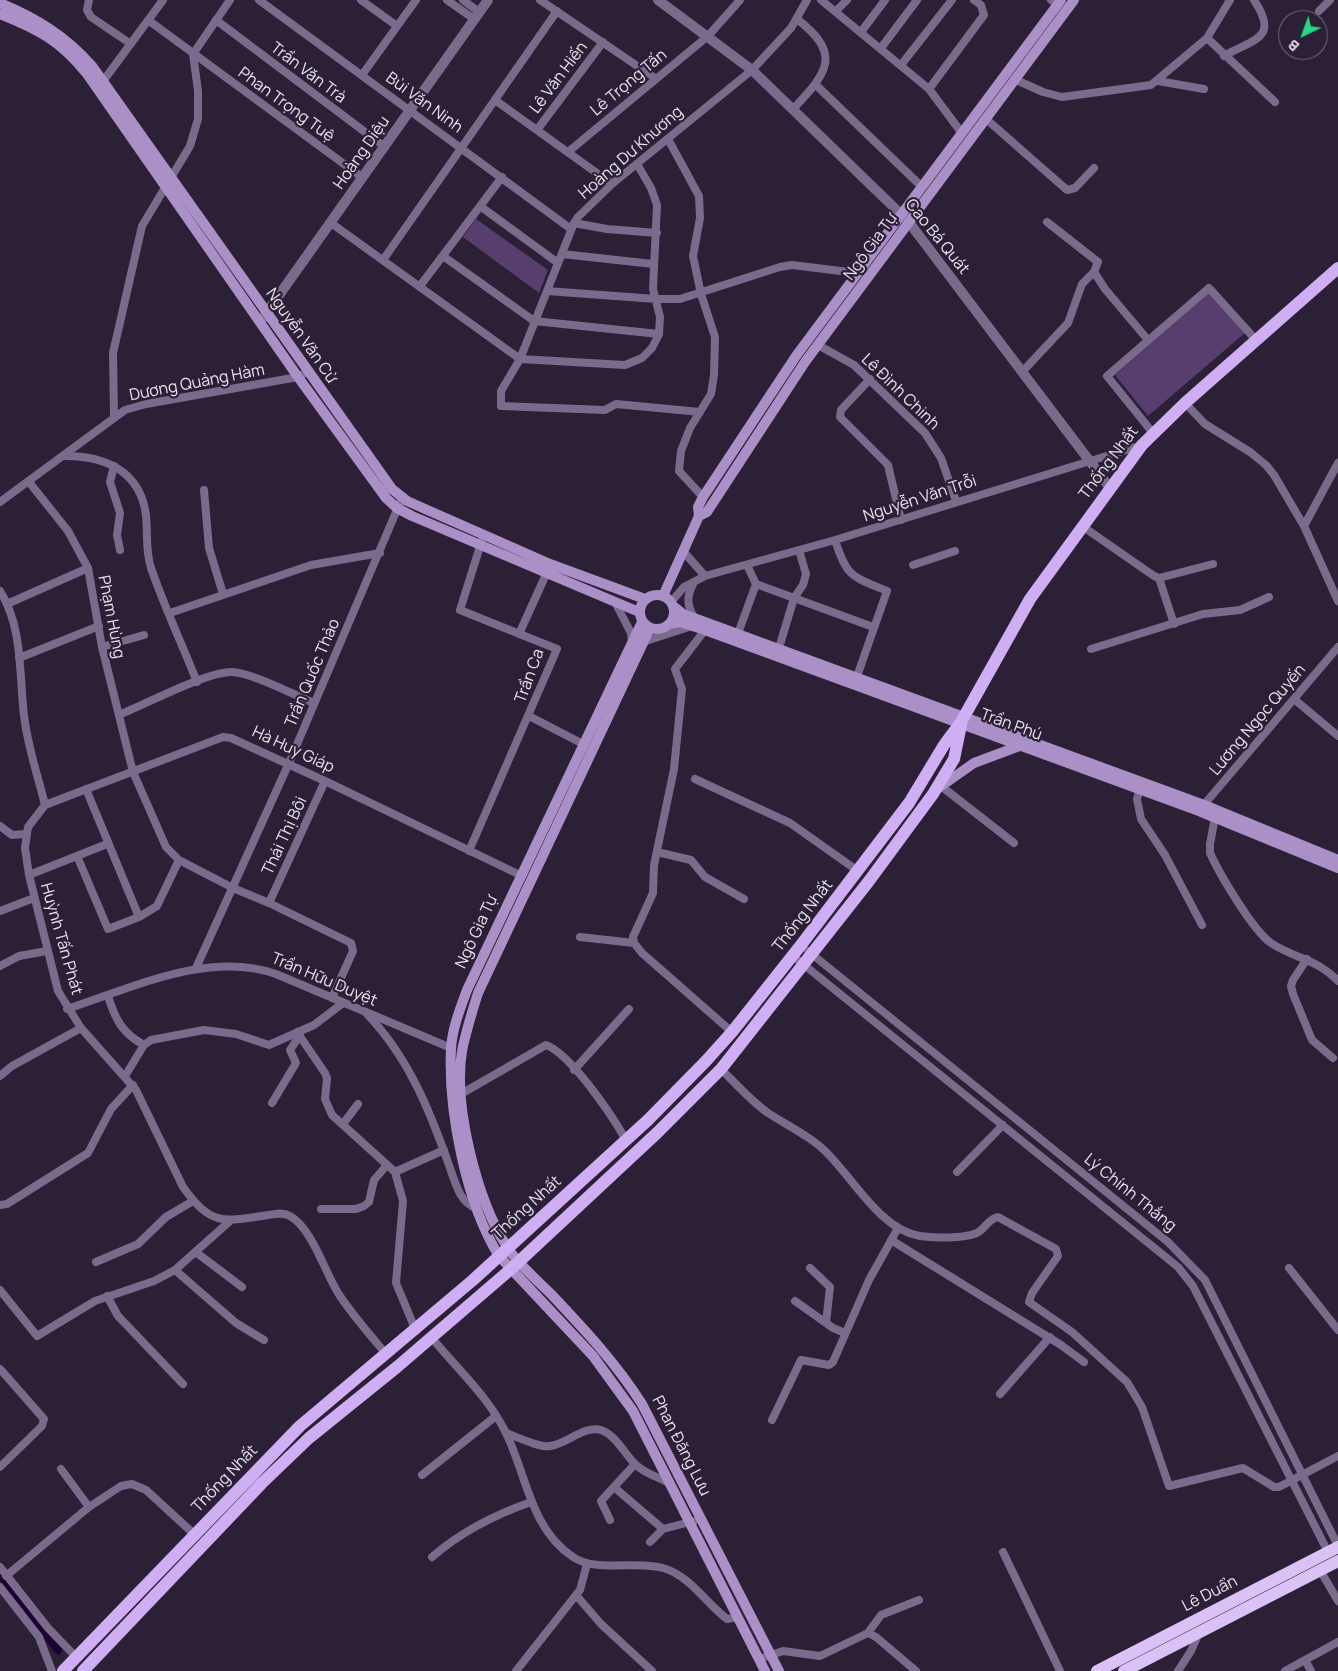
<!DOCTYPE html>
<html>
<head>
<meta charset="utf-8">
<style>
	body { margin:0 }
	#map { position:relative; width:1338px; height:1671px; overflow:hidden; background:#2b2036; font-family:Manrope,sans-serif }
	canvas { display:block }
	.north { position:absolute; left:1278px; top:10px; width:50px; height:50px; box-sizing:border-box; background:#2b2036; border:1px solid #776e81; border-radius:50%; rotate:222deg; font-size:14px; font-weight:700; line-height:20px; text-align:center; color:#e9e3f1 }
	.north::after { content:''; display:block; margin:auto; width:18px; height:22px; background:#27d885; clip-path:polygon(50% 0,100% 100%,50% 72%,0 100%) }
</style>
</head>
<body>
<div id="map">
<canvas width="1338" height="1671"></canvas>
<div class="north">B</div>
</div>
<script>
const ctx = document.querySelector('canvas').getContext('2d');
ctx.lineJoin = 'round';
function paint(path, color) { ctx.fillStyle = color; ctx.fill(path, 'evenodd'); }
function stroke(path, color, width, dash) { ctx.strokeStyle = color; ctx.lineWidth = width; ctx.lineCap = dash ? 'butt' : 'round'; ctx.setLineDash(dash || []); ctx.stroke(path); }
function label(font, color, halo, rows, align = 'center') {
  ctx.font = font + ' Manrope,sans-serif'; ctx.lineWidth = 4.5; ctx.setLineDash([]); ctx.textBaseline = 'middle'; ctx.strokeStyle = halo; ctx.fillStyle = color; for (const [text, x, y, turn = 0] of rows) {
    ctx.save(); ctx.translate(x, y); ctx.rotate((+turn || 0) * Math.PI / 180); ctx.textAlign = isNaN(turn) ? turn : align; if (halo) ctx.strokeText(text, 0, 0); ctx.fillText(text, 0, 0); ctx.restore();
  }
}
paint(new Path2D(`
	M476,219l72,51 -9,23 -76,-56z
	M1210,292l36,40 -98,84 -33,-41z`), '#573e6f');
stroke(new Path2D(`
	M0,1574l58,76`), '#1c0031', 8);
stroke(new Path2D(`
	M89,0l-2,10 4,7 40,27
	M259,0l312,229
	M361,0l36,26
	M447,0l27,19
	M463,0l16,12
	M540,0l115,78
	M821,0l108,89 32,43
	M1051,0l7,4
	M836,11l11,-11
	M1319,11l11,-11
	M148,20l215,158
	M216,20l169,127
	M861,32l24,-32
	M1207,38l68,64
	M881,48l36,-48
	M1224,56c29,-17 56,-17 30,-56
	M901,65l51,-65
	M362,75l54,-75
	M1014,79l29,13 19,5 89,-12 56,-47 23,-38
	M1158,81l46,8
	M101,84l62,-84
	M816,85l105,101
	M929,89l55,-74 -3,-10 -7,-5
	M495,100l117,84
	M794,108c34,-36 48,-54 3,-89
	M985,118l82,72 8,-2 19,-20
	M537,130l66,-88
	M668,139l31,57 1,22 -7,38 8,38 14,43 -1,38 -3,19 -21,34 -9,23 -2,20 24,26
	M568,152l140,-116 32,-36
	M480,206l78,57
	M331,223l189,136 105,6 17,-7 10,-10 7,-14 1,-17 -7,-28 4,-84 -6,-17 -14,-24
	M574,223l33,6 50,4
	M562,254l91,10
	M443,256l91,65 125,13
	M383,260l174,-249
	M1094,272l11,17 43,51
	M420,286l82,-109
	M547,291l109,8h24l100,-32 12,-2 65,8
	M818,345l36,20 71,68 16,25 15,43
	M1022,372l46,-49 14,-39 12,-12 4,-10 -51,-40
	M870,379l-29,31 -1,7 48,48 13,55
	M1185,403l20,21 45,28 16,13 8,10 30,51 34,75
	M700,412l-84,-8 -11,6 -104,-4v-15l19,-32 54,-136 4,-6 34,-33 140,-114 39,-42 16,-28
	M114,416l-1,-63 29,-127 48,-80 8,-27v-28l-5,-37 37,-54
	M1153,433l-46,-57 102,-88 47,52
	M65,456c39,0 75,14 81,59 2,18 -1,35 5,53 13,38 31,76 46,114
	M114,466l-4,16 10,31 -3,22 3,15
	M29,482l39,49 20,37 14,79 31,125 33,75 13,13 54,28 36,15 82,40 2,8 -21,47
	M204,490l5,58 14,46
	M0,502l125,-92 21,-6 152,-27 9,-5
	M1082,526l72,50 5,2 54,-14
	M1304,526l34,-63
	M835,540c12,38 17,36 52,51l-32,91
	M683,551l22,25
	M747,565l9,19 117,43
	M913,565l42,-14
	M1159,578l15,46
	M0,591c23,36 19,83 24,124 3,30 14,61 21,90
	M615,602l16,31 1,9
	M671,602l13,-15 21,-11 130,-36 307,-95
	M7,604l81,-36
	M170,613l141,-48 69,-12
	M694,617c-8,-13 -7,-22 0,-35
	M705,630l-30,39 7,20 -8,80 -20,96 -1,28 -20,44 1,6 8,10 90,79
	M519,634l29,-64
	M736,639l20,-55
	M643,642l49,-16
	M102,647l42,-12
	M779,648l15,-50 9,-13 3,-11 -7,-24
	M1091,649l112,-35 37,-4 29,-13
	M19,658l80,-32
	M1294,699l44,37
	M119,715c25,-10 87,-43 112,-43 20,0 63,23 83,31
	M529,716l54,28
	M695,779l95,44 68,48
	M941,786l73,57
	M86,789l53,128
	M1140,789l-3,10 4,20 24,36 37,70
	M1202,807l136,-160
	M1215,817l-5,27v9c9,20 43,78 61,90 24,16 45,15 67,38
	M0,826l12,9 13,-1
	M469,851l88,-202 -97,-39 22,-70
	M657,852l34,8 14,17 39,22
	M77,856l31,73 31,-12 18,-11 22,-46
	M29,875l78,-31
	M269,903l56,-122
	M0,911l34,-13
	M580,937l54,6
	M808,951l360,291 37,38 133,266
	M793,956l385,311 15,19 135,266
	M1307,959l-14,21 -2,6 2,8 19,46 21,18
	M0,966l19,-10 28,-5
	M196,968l93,-205 113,-265
	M108,996c7,23 14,37 36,49
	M67,1009c65,-21 142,-59 209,-35l175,74
	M367,1014c42,44 63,97 83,154 5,14 10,35 26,40
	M297,1032l28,41 2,5 -2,21 7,16 63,57 8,29 -7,82 20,48
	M721,1069c15,15 30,32 47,44 20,13 44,24 60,41 26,26 53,76 92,82 16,2 42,3 57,-3 8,-4 11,-14 21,-16l58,32 2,7 -26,37 -3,9 43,30 55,50 15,25 27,79 74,-18 31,19h5l59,-31
	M574,1070l55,-61
	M0,1076l12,-10 69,-38
	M125,1076l19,-31 7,-5 53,-10 32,4 33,11 45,-20 29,-22
	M461,1094l85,-49c25,9 67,72 80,95
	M272,1103l24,-40 -6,-13 10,-15
	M343,1124l15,-20
	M395,1172l49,-22
	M957,1172l46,-47
	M0,1205l7,-1 81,-51 23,-44 22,-24
	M321,1209h35l8,-3 5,-4 5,-22 13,-15
	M891,1240l170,105 23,17
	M197,1253l45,34
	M96,1262l42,-18 28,-27 27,-16
	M810,1268l20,19 -4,36
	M1289,1268l49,62
	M175,1270l61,53 28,17
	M0,1290l37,46 58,-35 59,-20 21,-11 55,-49
	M107,1296l11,20 65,68
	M795,1301l38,27 12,5
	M432,1338c25,31 56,58 74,95 21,43 24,95 67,124 23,16 63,3 90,11 26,7 43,35 64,51l11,-2
	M387,1355c-16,-19 -33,-38 -47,-59 -15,-22 -27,-67 -50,-80 -7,-4 -15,-2 -22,-1 -45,7 -57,11 -85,-28l-47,-97 -55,-62 -23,-37 -29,-116 -4,-27 3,-21 17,-22 178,-68 8,1 94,43 195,94
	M0,1369l44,50 -2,7 -42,41
	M1000,1394l50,-57
	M772,1420l29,-60 28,5 4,-3 36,-82 29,-52
	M506,1433c11,4 34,15 44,13 17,-2 34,-21 51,-16 15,5 24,25 35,35 10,9 22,12 33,18
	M61,1469l28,38
	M422,1475l74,-59
	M615,1488l48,41
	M610,1520l-9,-19 34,-37
	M650,1542l13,-13 31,-8
	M1003,1552l57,119
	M432,1557c30,-26 62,-42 99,-55
	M0,1567l48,61 28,29
	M1320,1570l18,31
	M6,1576l83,-69 32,-21 11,-2 14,6 48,44
	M0,1587l39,50 13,34
	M576,1595l25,29 51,47
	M868,1633l13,-18 38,-15
	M759,1659l24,-8 37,5 48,-23 8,4 40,34
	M1305,1660l6,11
	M516,1671l64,-81 7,-26
	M1178,1671l13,-20 8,-18
	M1285,1671l53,-29`), '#7a6a8c', 8);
stroke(new Path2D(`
	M658,0l94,70 156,151 202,267
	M260,322l228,-322`), '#7a6a8c', 10);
stroke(new Path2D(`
	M0,3c36,15 66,33 92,63l300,423 15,12 143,63 95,35
	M0,14c38,15 61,27 87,60l211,303 88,121 11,10 15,8 227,96
	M699,516l8,-4 98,-150 269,-362
	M640 612a17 17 0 1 1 34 0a17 17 0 1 1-34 0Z
	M663,596l36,-80 -1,-9 5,-10 93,-141 265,-356
	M673,606l10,8 521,191 134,55
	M642,622l-175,368c-7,19 -15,39 -16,59 -3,62 15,154 48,207l94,100 40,55 132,260
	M669,624l11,-2 25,8 494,181 139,57
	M650,628l-172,365c-6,19 -12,38 -16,58 -9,55 15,149 45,196 11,17 29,32 44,47 33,35 65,69 91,110l137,267
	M937,789l37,-26 48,-18`), '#aa90c7', 10);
stroke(new Path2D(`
	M63,1671l237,-245 173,-146 175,-160 58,-59 26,-29 69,-87 108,-142 35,-58 17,-23 69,-123 112,-154 43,-42 153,-135
	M83,1671l179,-188 47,-45 88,-71 114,-98 147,-137 63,-63 148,-188 64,-87 21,-35 7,-34`), '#d0aef4', 12);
stroke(new Path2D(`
	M1097,1671l241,-124
	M1124,1671l214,-110`), '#dbc2f6', 12);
label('16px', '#e9e3f1', '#2b2036', [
	["Trần Văn Trà",308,73,37],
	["Lê Văn Hiến",559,78,-53],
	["Lê Trọng Tấn",629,83,-40],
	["Bùi Văn Ninh",424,103,36],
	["Phan Trọng Tuệ",286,105,36],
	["Hoàng Diệu",362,153,-55],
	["Hoàng Dư Khương",631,153,-41],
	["Cao Bá Quát",937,237,51],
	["Ngô Gia Tự",871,247,-54],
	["Nguyễn Văn Cừ",301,336,55],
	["Dương Quảng Hàm",197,383,-11],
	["Lê Đình Chinh",900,392,44],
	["Thống Nhất",1109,463,-53],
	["Nguyễn Văn Trỗi",920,499,-18],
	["Phạm Hùng",111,617,79],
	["Trần Quốc Thảo",313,673,-67],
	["Trần Ca",530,676,-70],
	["Lương Ngọc Quyến",1258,720,-50],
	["Trần Phú",1011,725,20],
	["Hà Huy Giáp",293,750,25],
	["Thái Thị Bôi",285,836,-65],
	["Thống Nhất",803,916,-52],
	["Ngô Gia Tự",477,932,-65],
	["Huỳnh Tấn Phát",61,939,74],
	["Trần Hữu Duyệt",324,980,23],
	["Lý Chính Thắng",1130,1193,39],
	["Thống Nhất",527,1208,-42],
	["Phan Đăng Lưu",681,1446,63],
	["Thống Nhất",225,1479,-46],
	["Lê Duẩn",1210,1594,-27]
]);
</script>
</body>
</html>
